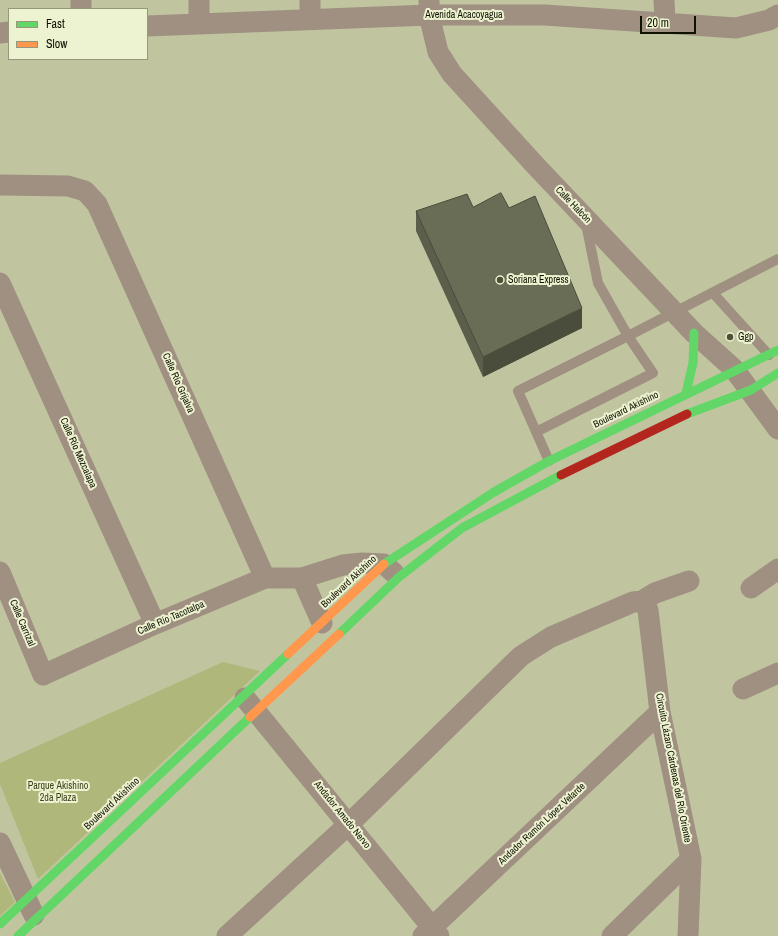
<!DOCTYPE html>
<html>
<head>
<meta charset="utf-8">
<style>
	body { margin:0 }
	#map { position:relative; width:778px; height:936px; overflow:hidden; background:#c0c5a0; font-family:"Archivo Narrow",sans-serif }
	canvas { display:block }
	.legend { position:absolute; left:8px; top:8px; width:140px; height:52px; box-sizing:border-box; background:#edf2d1; border:1px solid #95987d; margin:0; padding:5px 7px; list-style:none; font-size:12px; color:#101200 }
	.legend li { display:flex; align-items:center; gap:8px; height:20px }
	.legend b { width:20px; border:1px solid #95987d }
	.scale { position:absolute; left:640px; top:16px; width:56px; height:18px; box-sizing:border-box; border:2px solid #101200; border-top:0; padding-left:5px; font-size:12px; line-height:14px; white-space:nowrap; color:#101200; -webkit-text-stroke:3px #edf2d1; paint-order:stroke }
</style>
</head>
<body>
<div id="map">
<canvas width="778" height="936"></canvas>
<ul class="legend">
<li><b style="height:5px;background:#63d668"></b>Fast</li>
<li><b style="height:5px;background:#ff974d"></b>Slow</li>
</ul>
<div class="scale">20 m</div>
</div>
<script>
const ctx = document.querySelector('canvas').getContext('2d');
ctx.lineJoin = 'round';
function paint(path, color) { ctx.fillStyle = color; ctx.fill(path, 'evenodd'); }
function stroke(path, color, width, dash) { ctx.strokeStyle = color; ctx.lineWidth = width; ctx.lineCap = dash ? 'butt' : 'round'; ctx.setLineDash(dash || []); ctx.stroke(path); }
function label(font, color, halo, rows, align = 'center') {
  ctx.font = font + ' "Archivo Narrow",sans-serif'; ctx.lineWidth = 4; ctx.setLineDash([]); ctx.textBaseline = 'middle'; ctx.strokeStyle = halo; ctx.fillStyle = color; for (const [text, x, y, turn = 0] of rows) {
    ctx.save(); ctx.translate(x, y); ctx.rotate((+turn || 0) * Math.PI / 180); ctx.textAlign = isNaN(turn) ? turn : align; if (halo) ctx.strokeText(text, 0, 0); ctx.fillText(text, 0, 0); ctx.restore();
  }
}
paint(new Path2D(`
	M223,662l37,9 -222,208 -38,-95v-21z
	M0,873l15,29 -15,14z`), '#b0b77b');
stroke(new Path2D(`
	M586,224l12,59 30,53 150,-77
	M713,293l56,62
	M536,432l117,-59 -25,-37 -110,55 31,70`), '#9f9081', 10);
stroke(new Path2D(`
	M310,0v19
	M429,0v15l9,37 14,22 83,91 159,168 40,36 44,60
	M664,0l1,22
	M81,9v-9
	M199,24v-24
	M147,26l282,-11h116l191,13 33,-8 9,-5
	M0,33l9,-1
	M0,185l68,1 17,5 12,13 168,374
	M0,283l155,341
	M0,572l43,103 112,-51 110,-46h37l41,-13 19,-2 22,1 10,9
	M302,578l20,45
	M751,588l27,-19
	M642,601l6,9 12,102 31,147 -3,77
	M743,689l35,-16
	M245,698l194,238
	M0,843l34,72
	M227,936l122,-112 172,-168 30,-19 82,-35 9,-1 13,-8 34,-12
	M423,936l237,-224
	M612,936l79,-77`), '#9f9081', 21);
stroke(new Path2D(`
	M686,393l7,-30 1,-30
	M687,414l64,-24 27,-17
	M384,564l110,-72 55,-31 229,-111
	M339,634l60,-57 63,-49 99,-53
	M0,924l288,-270
	M18,936l232,-219`), '#63d668', 9);
stroke(new Path2D(`
	M288,654l96,-90
	M250,717l89,-83`), '#ff974d', 9);
stroke(new Path2D(`
	M561,475l126,-61`), '#b3261e', 9);
paint(new Path2D(`
	M473,207l36,1 73,120 -99,49 -67,-146v-20z`), '#5b5e4a');
paint(new Path2D(`
	M582,308v20l-99,49v-20z`), '#4a4c3c');
const building = new Path2D(`
	M501,193l8,15 26,-12 47,112 -99,49 -67,-146 51,-17 6,13z`);
paint(building, '#6a6d56');
stroke(building, '#4a4c3c', 1);
for (const [x, y, r, color] of [
	[500,280,4,"#4e5138"],
	[730,337,4,"#4e5138"]
]) { const dot = new Path2D(); dot.arc(x, y, r, 0, 2 * Math.PI); ctx.fillStyle = color; ctx.fill(dot); stroke(dot, '#edf2d1', 1.5); }
label('10px', '#101200', '#edf2d1', [
	["Avenida Acacoyagua",464,15],
	["Calle Halcón",573,205,46],
	["Calle Río Grijalva",178,383,66],
	["Boulevard Akishino",626,410,-26],
	["Calle Río Mezcalapa",78,453,66],
	["Boulevard Akishino",349,582,-43],
	["Calle Río Tacotalpa",171,618,-23],
	["Calle Carrizal",22,623,67],
	["Circuito Lázaro Cárdenas del Río Oriente",673,768,79],
	["Boulevard Akishino",112,804,-43],
	["Andador Amado Nervo",342,815,51],
	["Andador Ramón López Velarde",542,824,-43]
]);
label('10px', '#101200', '#edf2d1', [
	["Soriana Express",508,280],
	["Ggp",738,337]
], 'left');
label('10px', '#3b3f18', '#edf2d1', [
	["Parque Akishino",58,786],
	["2da Plaza",58,798]
]);
</script>
</body>
</html>
